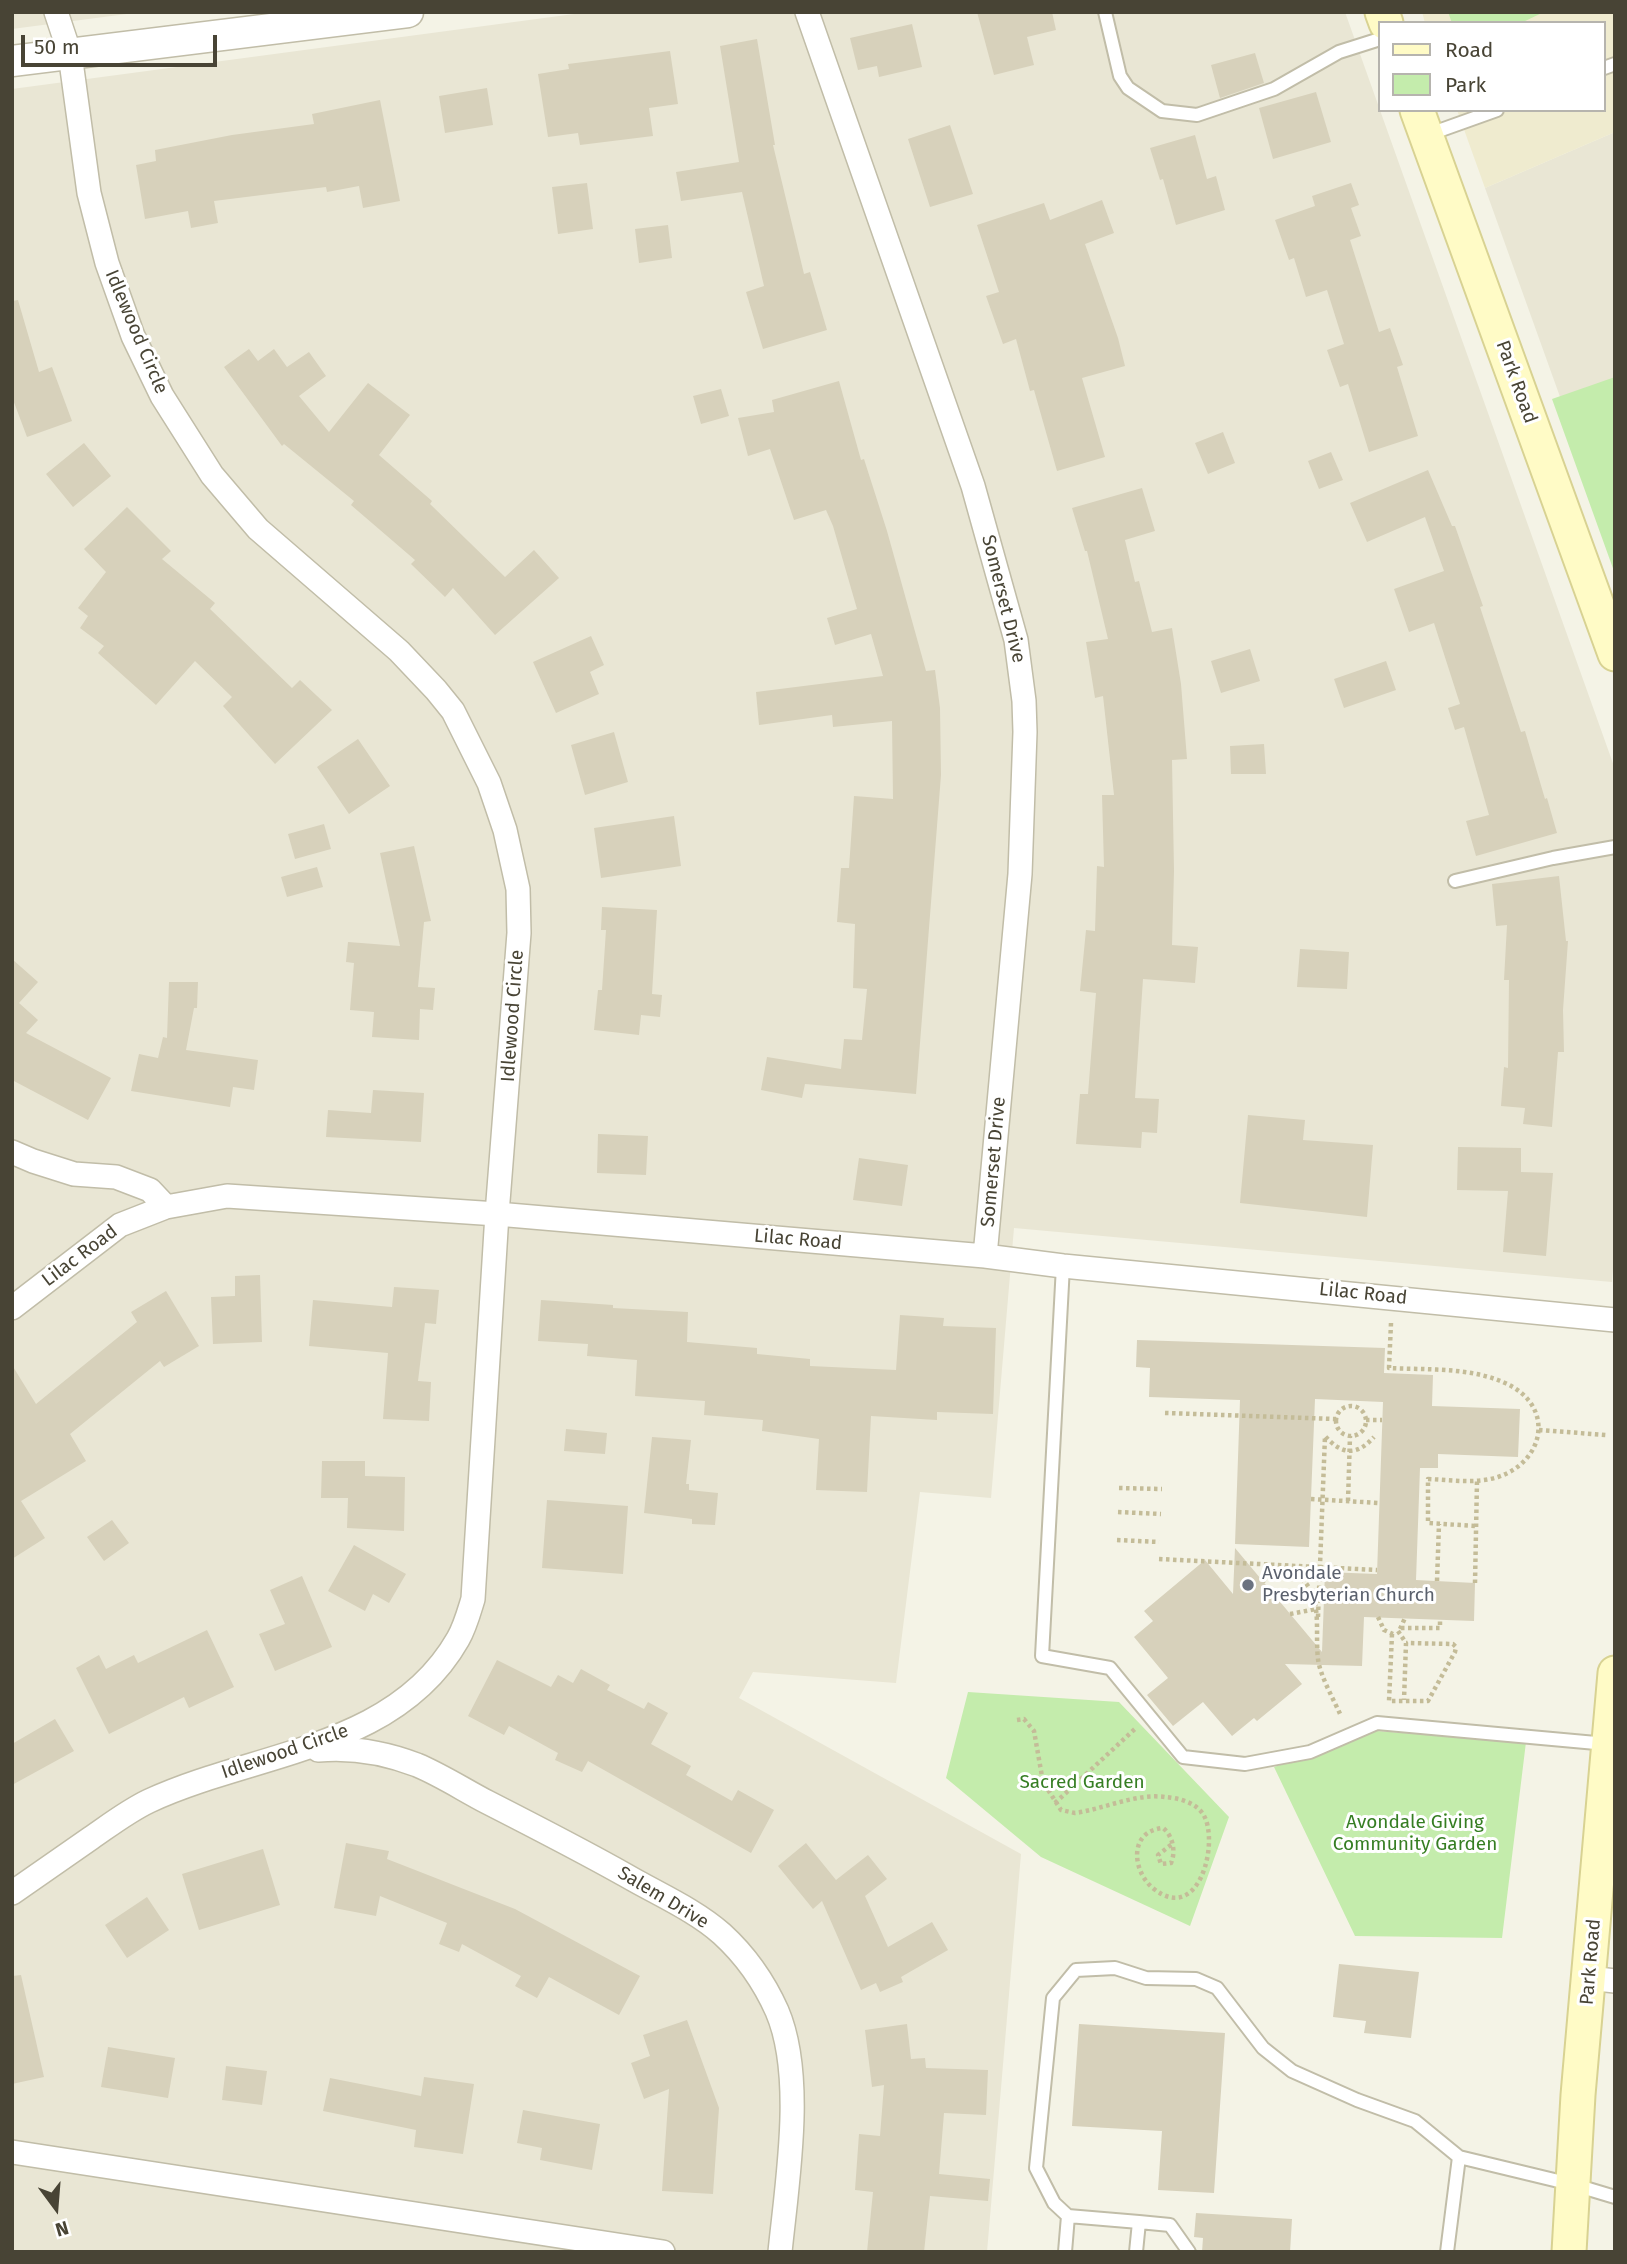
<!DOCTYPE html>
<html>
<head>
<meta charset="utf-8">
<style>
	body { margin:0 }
	#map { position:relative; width:1627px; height:2264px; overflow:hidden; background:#f4f3e6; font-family:"Fira Sans",sans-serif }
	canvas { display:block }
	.frame { position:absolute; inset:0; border:14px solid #484435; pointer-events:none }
	.legend { position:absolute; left:1378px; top:21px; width:228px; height:91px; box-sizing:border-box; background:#fff; border:2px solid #b6b4ae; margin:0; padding:9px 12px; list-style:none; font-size:21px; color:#484435 }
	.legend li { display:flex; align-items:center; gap:14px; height:35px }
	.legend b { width:35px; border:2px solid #b6b4ae }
	.north { position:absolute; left:21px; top:2173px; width:70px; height:70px; -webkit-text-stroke:5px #fff; paint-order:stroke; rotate:164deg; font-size:19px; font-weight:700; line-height:28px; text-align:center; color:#484435 }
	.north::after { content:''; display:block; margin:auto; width:24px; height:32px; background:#484435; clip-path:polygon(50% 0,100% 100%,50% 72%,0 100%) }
	.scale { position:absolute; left:21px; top:35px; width:196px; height:32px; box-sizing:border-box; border:4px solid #484435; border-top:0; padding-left:9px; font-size:21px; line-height:24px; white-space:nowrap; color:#484435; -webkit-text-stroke:5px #fff; paint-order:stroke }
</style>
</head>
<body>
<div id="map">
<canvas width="1627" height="2264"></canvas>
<div class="frame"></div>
<ul class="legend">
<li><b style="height:9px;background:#fffbc6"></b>Road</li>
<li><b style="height:19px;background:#c4ecac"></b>Park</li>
</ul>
<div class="north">N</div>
<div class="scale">50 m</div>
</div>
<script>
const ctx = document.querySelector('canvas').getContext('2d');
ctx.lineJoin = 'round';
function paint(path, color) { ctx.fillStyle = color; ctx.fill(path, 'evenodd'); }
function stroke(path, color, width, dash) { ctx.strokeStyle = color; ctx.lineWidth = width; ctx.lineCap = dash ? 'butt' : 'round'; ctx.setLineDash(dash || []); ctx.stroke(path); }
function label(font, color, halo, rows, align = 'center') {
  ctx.font = font + ' "Fira Sans",sans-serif'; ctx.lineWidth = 6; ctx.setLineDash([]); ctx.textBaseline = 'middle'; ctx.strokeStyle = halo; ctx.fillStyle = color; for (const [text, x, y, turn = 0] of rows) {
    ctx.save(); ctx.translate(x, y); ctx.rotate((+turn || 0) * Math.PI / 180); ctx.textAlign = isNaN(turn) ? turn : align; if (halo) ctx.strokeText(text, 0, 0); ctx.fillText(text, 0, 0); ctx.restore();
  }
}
paint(new Path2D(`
	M12,12h130l-130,17z
	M589,12h756l270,757v472l-3,41 -598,-54 -23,270 -71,-6 -24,191 -143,-11 -14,26 282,156 -34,398h-975v-2163z
	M1615,132v418l-130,-362z`), '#e9e6d4');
paint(new Path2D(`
	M1422,12h193v120l-130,56 -28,-78h147v-87h-179z`), '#efebcf');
paint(new Path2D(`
	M1448,12h96l-23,11h-69z
	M1615,377v197l-63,-175z
	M968,1692l151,10 110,115 -39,109 -149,-69 -95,-79z
	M1377,1731l149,11 -24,196 -147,-2 -81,-169z`), '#c4ecac');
paint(new Path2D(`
	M977,12h75l4,18 -29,7 7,28 -40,10z
	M912,24l10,43 -43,10 -2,-11 -19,4 -8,-32z
	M757,39l18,106h-2l31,129 6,-2 17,58 -64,19 -17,-57 18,-6 -22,-94 -61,9 -5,-29 63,-10 -19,-116z
	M670,51l8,53 -29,4 4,28 -73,9 -2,-12 -30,4 -10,-63 31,-5 -1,-5z
	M1255,53l9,30 -44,15 -9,-33z
	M487,88l6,37 -48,8 -6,-37z
	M1316,92l15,50 -58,17 -14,-51z
	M380,100l20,101 -37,7 -4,-22 -32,6 -1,-5 -112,14 4,22 -27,5 -3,-17 -43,8 -9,-54 20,-4 -1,-11 77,-15 82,-11 -2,-10z
	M950,125l23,69 -43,13 -22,-68z
	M1195,135l12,44 9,-3 9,34 -49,15 -13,-46 -3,1 -10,-32z
	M587,183l6,46 -35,5 -6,-47z
	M1351,183l8,22 -8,3 10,28 -11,4 29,92 11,-4 13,37 -6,2 21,69 -49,16 -21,-68 -8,3 -13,-37 17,-6 -17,-54 -21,7 -12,-39 -5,2 -14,-40 40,-14 -3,-10z
	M1102,200l12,33 -29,11 33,94 7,28 -43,12 23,79 -48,14 -23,-81 -4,1 -14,-52 -13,5 -17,-48 13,-4 -22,-67 67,-22 6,17z
	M668,225l4,33 -33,5 -4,-34z
	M18,300l21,72 13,-5 20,54 -45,16 -15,-40v-96z
	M249,349l9,12 16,-12 13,18 22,-15 17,24 -27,20 30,36 39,-49 42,32 -31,40 53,46 -2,3 75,73 29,-27 25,28 -64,57 -42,-47 -8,9 -34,-33 4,-4 -64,-55 3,-4 -70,-57 -2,2 -58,-79z
	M839,381l22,79 3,-1 23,72 39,140 9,-1 5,38 1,67 -25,319 -111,-10 -3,14 -41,-8 6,-33 74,12 3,-30 18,1 5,-51 -14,-1 2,-64 -18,-2 4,-54h8l5,-72 39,3 -1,-78 -59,6 -1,-12 -73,10 -3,-33 127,-16 -12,-42 -36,11 -8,-27 30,-9 -24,-83 -7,-16 -32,10 -24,-71 -22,7 -10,-38 36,-6 -2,-12z
	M721,389l8,27 -28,8 -8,-28z
	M1223,432l12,31 -27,11 -13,-31z
	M84,443l27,33 -38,31 -27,-33z
	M1331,452l12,28 -24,9 -11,-28z
	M1428,470l24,56h3l28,80 -3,1 41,125 4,-1 20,68 2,-1 10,35 -81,23 -10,-35 23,-6 -25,-88 -9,3 -7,-22 12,-4 -26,-81 -25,9 -15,-43 50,-18 -19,-54 -58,25 -17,-39z
	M1142,488l13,43 -30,9 10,42 4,-1 13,51 20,-4 9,56 6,75 -15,1 2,111 -2,74 26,2 -3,36 -52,-4 -8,119 24,1 -2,34 -15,-1 -1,16 -65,-4 4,-50h8l8,-101 -16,-2 6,-61 9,1 2,-65 7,1 -2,-72h12l-11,-99 -8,2 -9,-56 22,-3 -21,-88h-2l-13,-43z
	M127,507l44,44 -9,8 53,44 -5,6 82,79 8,-8 32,30 -57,54 -52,-58 9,-9 -37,-36 -39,44 -58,-52 6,-7 -24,-18 8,-12 -10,-8 28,-36 -22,-23z
	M591,636l13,29 -14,7 9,22 -43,19 -23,-51z
	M1250,649l10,32 -39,12 -10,-32z
	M1386,661l10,29 -52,18 -10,-29z
	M614,732l14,50 -43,13 -14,-50z
	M358,739l32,47 -41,28 -32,-47z
	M1264,744l2,30h-35l-1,-28z
	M674,816l7,50 -80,12 -7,-50z
	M324,824l7,25 -36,10 -7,-25z
	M414,846l17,75 -7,1 -6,65 17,1 -2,22 -13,-1 -1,31 -47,-3 2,-25 -24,-2 4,-47 -8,-1 2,-20 52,4 -20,-93z
	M317,867l6,20 -36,10 -6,-20z
	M1559,876l7,65h2l-5,69 1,42h-6l-6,75 -29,-3 2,-16 -24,-2 3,-39 4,1 1,-88h-5l3,-55 -11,1 -4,-42z
	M602,907l55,3 -5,84 10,1 -2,22 -19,-2 -2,20 -45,-5 4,-40h4l4,-60h-5z
	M1300,949l49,3 -2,37 -50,-2z
	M12,959l26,23 -19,21 19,17 -12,13 85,45 -23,42 -76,-40z
	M169,982h29l-1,26h-3l-8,42 72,10 -4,30 -21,-3 -3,20 -99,-16 8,-37 19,4 5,-21 4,1z
	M373,1090l51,3 -3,49 -95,-5 2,-27 43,3z
	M1248,1115l57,5 -2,20 70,5 -6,72 -127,-14z
	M598,1134l50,2 -2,39 -49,-2z
	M1458,1147l63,1v24l32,1 -7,83 -43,-4 5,-61 -51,-1z
	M859,1158l49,7 -6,41 -49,-6z
	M260,1275l2,67 -49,2 -2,-47 24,-1v-20z
	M394,1287l45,3 -3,34 -11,-1 -7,58 13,1 -2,39 -46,-2 5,-66 -79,-7 4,-46 79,7z
	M166,1291l33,55 -35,21 -4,-6 -90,73 16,27 -65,40 24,37 -33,21v-194l24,39 101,-82 -6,-10z
	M541,1300l72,5v3l75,4 -1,30 70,6v6l53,5v7l86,4 4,-55 44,3 -1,8 53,2 -3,86 -56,-2v8l-66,-4 -4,76 -51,-2 3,-51 -57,-8 1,-11 -59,-5 1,-14 -70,-5 2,-36 -50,-4 1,-12 -50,-3z
	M1137,1340l248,8 -1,25 49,2 -1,31 88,3 -2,48 -80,-3v14h-18l-4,112 59,3 -1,38 -110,-4 -2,49 -77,-2 17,20 -45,37 -3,-3 -22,18 -29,-34 -30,24 -26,-31 21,-17 -34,-41 19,-16 -9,-10 61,-51 28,34 2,-46 87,104 3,-80 52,2 6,-172 -68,-3 -6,148 -74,-3 5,-144 -91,-3 1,-29 -14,-1z
	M566,1429l41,4 -2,21 -41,-3z
	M652,1437l39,3 -5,44h3v6l29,3 -3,32 -23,-1v-5l-48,-6z
	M322,1461h43v15l40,1 -1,54 -57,-3 1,-30h-27z
	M547,1500l81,6 -5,68 -81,-6z
	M112,1520l17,23 -25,18 -17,-24z
	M354,1545l52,29 -17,29 -16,-9 -8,17 -37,-20z
	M302,1576l30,71 -57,24 -16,-37 26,-10 -15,-34z
	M207,1630l27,57 -45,21 -5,-11 -75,37 -33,-66 23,-13 7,14 28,-14 4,8z
	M497,1660l54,27 7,-12 15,8 8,-14 29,16 -3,5 37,19 4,-7 20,11 -17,31 40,22 -5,9 46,26 6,-11 36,20 -23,43 -163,-92 -6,11 -27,-12 3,-7 -49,-27 -5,9 -36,-19z
	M55,1719l19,32 -62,34v-41z
	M346,1843l43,8 -2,8 128,50 125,67 -21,39 -70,-38 -12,21 -22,-12 6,-10 -59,-32 -3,8 -20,-8 8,-21 -67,-27 -4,20 -42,-8z
	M806,1843l30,37 32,-25 19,24 -22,17 23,51 44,-25 16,28 -47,27 2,5 -23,10 -4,-9 -15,7 -39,-89 -9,8 -35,-43z
	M263,1849l17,56 -81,25 -17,-56z
	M147,1897l22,33 -42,28 -22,-33z
	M1339,1964l80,8 -8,66 -47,-5 2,-12 -33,-4z
	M21,1975l23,102 -32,7v-108z
	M687,2020l32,88 -6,86 -51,-3 7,-102 -25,10 -13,-36 19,-7 -7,-21z
	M907,2024l4,35 14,-1 1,10 62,2 -2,45 -42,-2 -5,61 51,5 -2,22 -58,-5 -6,56h-57l6,-60 -18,-2 4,-56 21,2 4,-51 -12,2 -7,-57z
	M1079,2024l146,9 -11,160 -56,-3 4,-59 -90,-5z
	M108,2047l67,11 -7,40 -67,-11z
	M226,2066l41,5 -5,34 -40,-5z
	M424,2077l50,7 -11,70 -49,-7 2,-17 -93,-19 7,-33 91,18z
	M523,2110l77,14 -8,46 -52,-10 2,-12 -25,-5z
	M1196,2213l96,6 -2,33h-88l1,-14 -9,-1z`), '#d7d1bb');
const service = new Path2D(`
	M1105,12l15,64 8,12 34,23 35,4 77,-26 65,-37 41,-13
	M1604,68l11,-4
	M1427,135l70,-25
	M1455,881l98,-23 62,-11
	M1063,1266l-21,390 68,12 73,89 62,7 65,-12 67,-29 230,21
	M1459,2157l116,28 40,12
	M1068,2216l-14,-13 -18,-35 17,-170 23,-28 39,-2 31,10 50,1 21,9 46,60 29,23 65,29 58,21 44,36 -12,95
	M1139,2222l31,3 19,27
	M1065,2252l3,-36 71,6 -3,30`);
const minor = new Path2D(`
	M807,12l166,474 43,154 8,61 1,31 -5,142 -35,382
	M12,1152l21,9 41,13 42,3 34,13 16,17
	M12,1308l108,-83 46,-18 61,-11 270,18 488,42 78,10 552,54
	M318,1750c33,-3 68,3 99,15 24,10 47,25 70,37 47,24 94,48 140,74 31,18 68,34 95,58 23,21 42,48 55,77 28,65 10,171 3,241
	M12,1893c26,-18 53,-37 79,-55 19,-13 37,-27 58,-37 105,-49 246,-51 309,-162 7,-12 11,-27 15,-40l24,-385 22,-281 -1,-44 -13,-59 -16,-47 -36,-72 -17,-21 -37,-39 -141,-122 -46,-54 -50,-79 -29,-60 -26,-73 -18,-70 -19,-139 -14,-42
	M1589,1978l26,3
	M12,2152l651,100`);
const tertiary = new Path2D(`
	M12,61l396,-49`);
const secondary = new Path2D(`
	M1382,12l4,11
	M1417,110l198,544
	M1569,2252l9,-157 37,-422`);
stroke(service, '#c1bda8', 16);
stroke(minor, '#c1bda8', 26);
stroke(tertiary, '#c1bda8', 33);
stroke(secondary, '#d8d292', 37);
stroke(new Path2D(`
	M1391,1323l-2,45c38,2 81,-1 116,15 50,22 41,78 -7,94 -22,7 -47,3 -70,2v44l48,3
	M1336 1421a15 15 0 1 1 30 0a15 15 0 1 1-30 0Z
	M1165,1413l171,6
	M1366,1420h16
	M1539,1430l67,5
	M1119,1488l43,1
	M1311,1499l68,4
	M1348,1501l2,-65
	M1118,1512l43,2
	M1117,1540l42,2
	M1159,1559l218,11
	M1284,1567c43,19 30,57 34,92 2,17 16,41 23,57
	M1437,1581l2,-57
	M1263,1582l9,-17
	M1475,1583l2,-102
	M1290,1614l26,-5
	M1318,1617l7,-181c16,18 31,21 49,1
	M1378,1617l6,13 9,4
	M1401,1628h39v-8
	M1400,1629l5,-11
	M1398,1631l8,12 -2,57
	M1392,1634l-3,67h39l27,-49 1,-5 -3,-3 -47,-1
	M1017,1720l7,-1 10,12 9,51 18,28 14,3c29,-4 61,-20 90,-16 13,1 30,5 38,17 17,26 -3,111 -49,75 -22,-17 -26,-58 9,-61 10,8 13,24 8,35l-10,1 -3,-9 14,-11
	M1055,1803l82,-76`), '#c4bc98', 4.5, [3.5, 3.5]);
stroke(service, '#fff', 12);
stroke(minor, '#fff', 23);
stroke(tertiary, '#fff', 30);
stroke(secondary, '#fffbc6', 33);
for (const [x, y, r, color] of [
	[1248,1585,7,"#6b7280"]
]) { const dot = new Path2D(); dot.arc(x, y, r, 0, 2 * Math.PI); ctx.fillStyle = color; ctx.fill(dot); stroke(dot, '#fff', 2.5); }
label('19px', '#484435', '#fff', [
	["Idlewood Circle",136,332,67],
	["Park Road",1516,382,70],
	["Somerset Drive",1003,599,76],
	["Idlewood Circle",513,1016,-86],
	["Somerset Drive",994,1162,-85],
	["Lilac Road",798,1240,5],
	["Lilac Road",80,1256,-37],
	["Lilac Road",1363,1294,6],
	["Idlewood Circle",285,1752,-19],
	["Salem Drive",663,1898,31],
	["Park Road",1591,1962,-85]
]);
label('19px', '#5b616d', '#fff', [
	["Avondale",1262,1574],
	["Presbyterian Church",1262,1596]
], 'left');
label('19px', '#367e23', '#fff', [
	["Sacred Garden",1082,1783],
	["Avondale Giving",1415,1823],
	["Community Garden",1415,1845]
]);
</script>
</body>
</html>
